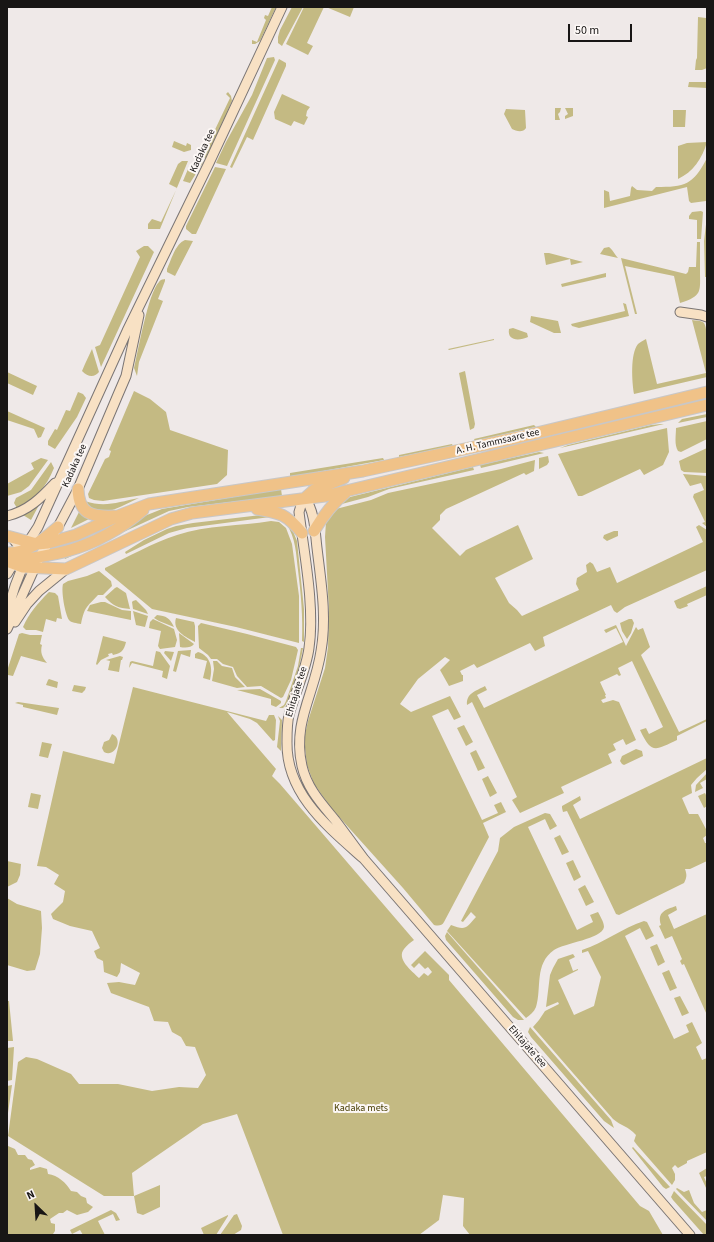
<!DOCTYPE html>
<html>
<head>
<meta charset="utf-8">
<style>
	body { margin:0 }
	#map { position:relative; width:714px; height:1242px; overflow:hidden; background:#efe9e8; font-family:"Source Sans 3",sans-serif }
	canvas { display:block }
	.frame { position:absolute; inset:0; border:8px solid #181615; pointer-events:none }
	.north { position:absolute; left:16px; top:1186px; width:40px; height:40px; -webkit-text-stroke:3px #fcf7f5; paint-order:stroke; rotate:335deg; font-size:11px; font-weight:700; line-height:16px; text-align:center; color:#181615 }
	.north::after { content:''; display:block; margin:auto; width:14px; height:18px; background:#181615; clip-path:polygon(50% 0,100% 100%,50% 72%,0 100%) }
	.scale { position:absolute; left:568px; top:24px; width:64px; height:18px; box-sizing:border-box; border:2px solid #181615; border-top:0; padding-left:5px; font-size:12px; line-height:14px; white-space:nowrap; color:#181615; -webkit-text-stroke:3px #fcf7f5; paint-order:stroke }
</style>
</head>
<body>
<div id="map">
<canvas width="714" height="1242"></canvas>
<div class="frame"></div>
<div class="north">N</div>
<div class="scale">50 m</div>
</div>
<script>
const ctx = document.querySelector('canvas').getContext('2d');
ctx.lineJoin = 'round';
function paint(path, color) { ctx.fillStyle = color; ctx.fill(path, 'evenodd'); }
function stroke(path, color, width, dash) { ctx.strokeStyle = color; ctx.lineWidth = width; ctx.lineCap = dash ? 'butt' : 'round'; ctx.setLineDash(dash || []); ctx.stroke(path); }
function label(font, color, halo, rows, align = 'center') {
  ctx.font = font + ' "Source Sans 3",sans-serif'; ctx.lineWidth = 4; ctx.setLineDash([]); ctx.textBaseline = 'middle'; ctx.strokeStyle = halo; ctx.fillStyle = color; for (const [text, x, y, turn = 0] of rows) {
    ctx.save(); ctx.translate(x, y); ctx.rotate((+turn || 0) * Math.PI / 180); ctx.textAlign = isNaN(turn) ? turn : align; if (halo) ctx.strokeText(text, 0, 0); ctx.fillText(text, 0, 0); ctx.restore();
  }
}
paint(new Path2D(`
	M272,7h4l-16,34 -5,3h-3v-4l5,2 9,-22 -2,-2 1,-3 3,1z
	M292,7h11l-21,39 -4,-3v-6l2,-7z
	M304,7h20l-17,36 6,3 -5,9 -22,-11z
	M326,7h28l-4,10z
	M698,17l8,1 1,50 -5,2h-7l1,-10 1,-2z
	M274,57l1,3 -48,106 -11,-3 10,-21 26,-47 15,-37z
	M279,59l7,4v3l-33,74 -6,-3 -15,31 -2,-1z
	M689,82h18v6l-19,-1z
	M228,92l3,4 1,5 -26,58 -4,-2 28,-59 -4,-4z
	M282,94l28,13 -3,4 -1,5 2,1 -4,8 -10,-4 -3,5 -16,-7 -1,-7z
	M555,108h6l-1,4 -2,2 2,6h-5z
	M565,108h8v8l-8,3v-3l3,-2z
	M506,109l19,1 1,18c-3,5 -10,3 -14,1l-8,-15z
	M673,110h13l-1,17h-12z
	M174,141l12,5 1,-3 4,2v5l-7,2 -12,-5z
	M707,142c-5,17 -14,30 -29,37v-33l9,-3z
	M707,158l-1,43 -15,2 -2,-2 -2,-14 -83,21v-18l5,2 1,9 20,-5 1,-8 1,-2 5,4 15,1 4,-4c29,0 37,-2 51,-29z
	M182,161h6l-28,68h-12v-5l4,-5 9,3 16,-34 -8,-4 9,-20z
	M204,161l-14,22 -7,-2 5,-12 8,-1z
	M215,167l11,2 -30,65h-4l-6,-5v-3z
	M701,211l2,1 -2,27h-4v-19l-8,-1v-3l3,-4z
	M707,216v61h-2l-1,-36z
	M185,240l8,1 -18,35 -8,-4v-3c4,-8 8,-25 18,-29z
	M697,242h3c0,10 0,19 0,29 0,20 3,25 -20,32l-6,-27 -49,-10 12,48h-2l-14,-56 65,16 2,-2 1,-5h7z
	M144,246h4l6,6 -53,115 -6,-20 5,-2 40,-88 -4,-6z
	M609,247c3,2 7,9 9,11l-18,-4 4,-6z
	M544,253h5l34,9 -12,3 -1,-6 -24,6z
	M606,273v4l-44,10 -1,-3z
	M165,279v2l-7,18 5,2 -24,61 -2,14 -3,-8c4,-16 14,-75 25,-86 2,-3 3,-2 6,-3z
	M623,303l3,1 3,12 -50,12 -7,-2 -1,-2 54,-13z
	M531,316l27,5 3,12h-7l-24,-11z
	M692,320c4,1 9,0 12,3 5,7 3,43 3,54l-73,17c-2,-12 -4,-40 4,-50 2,-2 5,-3 8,-5l11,45 49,-11z
	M513,328l14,5 1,4c-9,4 -21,4 -19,-8z
	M494,339v1l-45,10 -1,-1z
	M92,349l7,23c-5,6 -11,5 -17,-1l3,-7z
	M465,371l10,53 -1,4 -4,2 -11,-57z
	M7,372l30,14 -4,9 -26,-12z
	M134,391l16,8 16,13 4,18 58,20 -1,25 -10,9 -114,17 -9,-1 -5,-2 -1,-4 17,-35 4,-2 2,-6 -2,-1z
	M78,392l5,2 3,4 -9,19 -22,32 -7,-4v-4l7,-12 2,1 9,-20 4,1z
	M7,411l38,17 -4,9 -3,1 -4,-9 -27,-9z
	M707,414v3l-29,6 4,-4z
	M707,421v18l-26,13 -3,-1c-4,-6 -2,-16 -2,-23z
	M661,424h3l-104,24 8,-3 83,-20z
	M534,425l2,2 -61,14 -1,-2z
	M667,428l2,24 -6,13 -19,10 -4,-6 -58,27h-4l-20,-42z
	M452,444l1,2 -54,11v-2z
	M707,448v25l-23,-1 -3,-2 -2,-9z
	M539,452l5,1 -63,15 -1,-3z
	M548,456l1,6 -2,3 -8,4v-11z
	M41,458l7,2 -19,26 -8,6 -14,4v-12l27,-15 -3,-6z
	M383,458l1,2 -94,17v-4z
	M535,460l-1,11 -8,4 -2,-2 -78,36 -6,6v5l-8,8 28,28 6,-6 52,-25 15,34 -38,19 14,25 8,7 5,6 57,-26 -3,-6 1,-6 10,-6 -1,-7 4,-3 3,2 4,8 13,-5 7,16 86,-41 -7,-15 3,-2 8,5v40l-82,37 -8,6 -3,-2 -3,-6 -68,32 2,9 -10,5 -5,-8 -53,25 -3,-4 -14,7 2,4h1v6l-14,5 -9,-16 10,-10 -5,-3 -27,22 -18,25 11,8 39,-16 11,21 -7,3 -6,-11 -16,7 50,104 16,-7 -4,-8 7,-3 5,10 -23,11 6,14 -45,85c-2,4 -6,4 -10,3l-31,-37 -71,-79 -18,-25 -7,-19 -3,-26 4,-18 17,-53 3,-21 1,-37 -4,-73 1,-15 6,-12 39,-10 17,-7 113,-24z
	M51,462l3,6c-8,20 -19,31 -37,40l-3,-5 2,-5 15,-8z
	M473,467l1,3 -85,19 -21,8 -30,8 12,-8z
	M683,474l24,2v51l-5,-4 3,-1 -12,-25 1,-3 10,-4 -3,-7 -11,3z
	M281,489l1,7 -94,11 -19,4 -104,48 -1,-3 83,-41 15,-6z
	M139,498c-18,8 -42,25 -54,3 20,7 33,1 54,-3z
	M39,505l-8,15 -8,-5z
	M79,512l10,7 -18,9z
	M261,515l9,2 -83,11 -18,5 -43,21 -1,-2 19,-12 23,-11 9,-3 17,-3z
	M271,521l8,1 7,6 6,16 7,52v47l-63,-16 -84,-18 -47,-39v-2c23,-11 47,-25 72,-33 30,-10 63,-9 94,-14z
	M286,523l6,6 5,12 7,68v33l-2,-1c1,-24 -1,-47 -4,-71 -2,-16 -2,-32 -12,-47z
	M614,531h4v5l-11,5 -4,-3 1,-3z
	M99,571l12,10 1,5 -9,9h-5c-12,13 -13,11 -17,29 -4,-1 -10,-1 -12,-4 -4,-6 -8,-29 -6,-36l5,-3 19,-5z
	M707,586v9l-20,9 1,2 -8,3 -3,-1 -3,-7z
	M117,587l9,6 4,16c-12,-1 -17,-3 -25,-12l10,-9z
	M49,592l6,1 3,3 4,23 -5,-1 -1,4 -10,-3 -3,13 -7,-2h-10l-3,-3c6,-14 15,-24 26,-35z
	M136,600l10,10 2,4 -15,-5 -1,-7 1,-1z
	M101,602h4l17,8 9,1v9l-44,-9 3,-6z
	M133,611l15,5 -3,11 -9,-2z
	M157,615c9,1 13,3 17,12l-15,-6 -5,-3z
	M176,618l18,4 1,4v16c-9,-5 -23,-11 -19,-24z
	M153,619l21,10 3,11 -2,7 -15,2 -2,-3 3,-15 -12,-3 1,-6z
	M629,619h3l2,4 -3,10 -4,6 -5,-8 -2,-8z
	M201,623l46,11 49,13 2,3 -7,30 -8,17 -2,1 -20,-12 -14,1 -10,-11 -4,-9 -10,-3 -6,-5h-6l-3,-4 -9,-7 -1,-22z
	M616,625l10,21 10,-19 2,3 5,-2 7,19 -9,8 38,77 28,-13v2l-30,15v4c-22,10 -25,15 -37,-10l6,-2 3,6 14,-7 -31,-66 -14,7 3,7 -2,1 -2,-2 -17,8 6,13h-1l1,3 -5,2 2,3 10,-3 6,2 17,38 -10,5 -3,-6 -10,5 3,6 -8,4 4,9 -51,24 3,6 -44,20 -8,-13 5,-3 -45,-95 -5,3c-1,-12 9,-14 18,-19l2,4 -10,5 7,13 139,-66 -7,-14 -10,5 -2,-3z
	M22,633l8,2h12l-2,9 2,1c-2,7 0,12 5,18l-26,-7 -8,20 -5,-1 -1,-4 12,-37z
	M179,633l15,11c-3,4 -9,4 -14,3z
	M103,636l23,6c-2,9 -5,11 -13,13l-1,-2 -4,1 1,2 -8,4 -4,5 -1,-1z
	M301,648h2c-2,12 -11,54 -20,60h-4l5,-3 2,-4 12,-35z
	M191,650l-1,7 -9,-3 -5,18 -3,-1 5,-20z
	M156,651l4,1 10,14 -3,13 -5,-2 1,-6 -31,-8 -3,5 1,-6 2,-1 21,5z
	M165,651l9,1 -3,9 -7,-8z
	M198,652c13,4 15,16 12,28l-7,-2 4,-17 -12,-3v-4z
	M120,656l3,1 -1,3h-1l-2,12 -11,-2 2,-9 -4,-1z
	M213,661h4l5,5 10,2 3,9 10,10 -8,1 -25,-7 2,-12z
	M49,679l9,3 -1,6 -11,-3 2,-5z
	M74,685l12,2 -1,3 -3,3 -10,-2z
	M133,687l133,34 3,-6h5l2,5 -1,20 -2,1 -16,-18 -7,-4 -23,-7 49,57 -4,7 8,8 134,156c-3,2 -7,5 -10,9 -8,10 8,22 15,29l5,-5 4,3 4,-4 -4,-5 -3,2 -6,-6 -5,5 -3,-3 14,-14 24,24v5l191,226 9,5 14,24h-193l-7,-9 1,-28 -21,-3 -4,25 -20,15h-136l-46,-121 -34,10 -71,49 2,23 26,-11v22l-17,8 -6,-2 -3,-17h-30l-96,-60 10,-74 8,-5 11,2 34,15 8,10h39l34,7 27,-4 19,1 8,-13 -11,-28 -9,-1 -5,-9 -9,-5 -4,-10 -14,-1 -5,-14 -38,-14 -4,-10 12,-1 16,3 5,-12 -19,-10 -1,9 -3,5 -13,-5 -1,-11 -6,-3 -3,-7 6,-3 -8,-17 -22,-5 -17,-7 -2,-5 12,-12 2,-11 -11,-7 5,-9 -13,-8 -9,-1 26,-115 51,13z
	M260,689l21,12v2l-5,4 -5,-2v-6l-34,-9z
	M18,702l41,6 -2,7 -34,-8v-2l-8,-2z
	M278,716l4,4 -1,31 -4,-4 3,-26z
	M464,725l9,17 -7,4 -9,-18z
	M112,734c12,5 3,24 -8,18l-2,-4 2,-6 5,-2z
	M42,742l10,2 -4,14 -9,-2z
	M636,749l6,2 1,5 -19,9 -2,-1 -2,-3 2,-5z
	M476,750l9,18 -7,3 -8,-18z
	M707,758v11l-10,9 -6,7 1,8 -10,5 7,16h9l9,17v4l-4,3 2,5h2v18l-17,8h-5c2,6 2,8 -1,14l-65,32 -3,-1 -49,-103 -4,1 -1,-4v-2l18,-10 1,4 -8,5 7,14z
	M707,773v6l-7,4 3,5 -8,4 1,-7z
	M488,776l9,17 -7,4 -8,-18z
	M31,793l10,2 -3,14 -10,-2z
	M705,793l2,4v9l-3,2 -6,-12z
	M545,813l5,1 7,12 -7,4 -5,-11 -17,8 49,103 16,-8 -3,-7 8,-3c2,4 6,10 6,15 -2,12 -40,16 -50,23 -20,14 -12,38 -18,57 -2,5 -6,8 -10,11l-79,-87 4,-6c15,6 15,3 25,-8l-5,-5 -8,10 -2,-1 37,-70 2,-13 14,-11z
	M560,835l9,17 -7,3 -8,-17z
	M573,860l8,17 -7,4 -8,-18z
	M7,861l14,3 -1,11 -3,7 -10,5z
	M585,885l9,17 -8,4 -8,-17z
	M7,898l10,6 24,7 1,17 -2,26 -5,16 -8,1 -20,-6z
	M676,906l1,4 -9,5 6,14 33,-15v101l-23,-51 -2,1 -2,-4 2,-2 -10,-23 -7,3 -6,-13 2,-1c-4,-13 4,-15 15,-19z
	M644,921l3,1 7,14 -8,4 -6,-12 -15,8 49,103 15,-7 -3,-7 6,-3 10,21 -6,4 6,13 5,-2v94l-20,9v2l-9,5 -3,-3 -3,3 3,6v6l-3,5 -35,-40 -3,-4 2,-6c-8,-9 -15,-9 -23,-16l-80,-92 6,-7 6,-9 14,-7 -1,-2 -12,5 4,-32 3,-7 5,-9 15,-5 2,3 -6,3 4,11 5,-2v1l-20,10 16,35 20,-9 7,-29 -13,-26 -6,2v-3c22,-7 40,-22 62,-29z
	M447,932l77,88h-6l-5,-3 -67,-77 -1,-4z
	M657,944l8,18 -7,4 -8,-19z
	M669,970l8,18 -7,3 -8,-18z
	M680,996l9,17 -7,3 -8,-18z
	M7,1001h2l4,40h-6z
	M530,1027l81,93 3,8 -10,-7 -73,-84 -3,-5z
	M14,1047l-2,33 -5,1v-33z
	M12,1085l-5,35v-34z
	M8,1146l7,3 3,6h7l3,4 4,1 3,5 -5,3v2l10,-3 7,2 1,5c10,1 18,9 23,17l6,1 4,4 5,2 1,5 6,4 -5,5 -11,3 -10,-5 -4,3h-4l-9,6 1,4 4,1v7l-2,3 -46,1v-87z
	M633,1147l37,40 -4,2 -3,-2 -31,-39z
	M707,1168v8l-3,1 3,7v6l-8,-17z
	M677,1188l7,4 5,-2 5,13 8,9 5,-2v11l-31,-32z
	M674,1191l33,34v10h-3l-31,-35 -2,-3z
	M111,1210l5,3 4,7 -4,1 -3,-7 -15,7 7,14h-22l-3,-5 -8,4 -2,-4z
	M237,1214l5,12 -1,4 -8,5h-13l14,-20z
	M228,1215v1l-12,19h-12l-3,-7z`), '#c4ba83');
const secondary = new Path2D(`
	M680,312l21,3 6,2
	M7,516c21,-5 34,-18 48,-33
	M25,547l13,-20 89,-196 82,-168 73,-156
	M7,574l9,-15
	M7,612l8,-26 9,-23 -2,-12 -10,-14
	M15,622l12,-18 12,-13 27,-22
	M7,629l33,-73 18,-29 20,-38 39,-92 9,-21 13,-61
	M364,859c-36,-32 -78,-65 -77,-117 0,-9 0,-19 2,-27 6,-23 17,-44 20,-67 6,-41 -5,-95 -10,-136l3,-10 3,-4c10,14 10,34 12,50 4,34 10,69 4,103 -6,42 -29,71 -19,115 5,22 19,37 33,54 10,13 19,26 29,39l326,376`);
const primary = new Path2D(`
	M78,489c1,25 13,28 36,27
	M305,498l9,-8 30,-12
	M257,509c24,4 29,5 45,24
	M314,531c9,-15 18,-27 31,-38
	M7,536l30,8 11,-1 28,-8 42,-19 31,-12 214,-33 157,-34 187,-45
	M7,553c21,0 36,-13 51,-26
	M7,561l16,6 43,2 105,-50 21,-6 133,-17 382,-91
	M14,563c17,-6 36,-7 53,-12 27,-7 55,-23 76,-41`);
stroke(secondary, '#7a7574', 11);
stroke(primary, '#c8c7c7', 13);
stroke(secondary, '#f8e1c4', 9);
stroke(primary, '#f0c288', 11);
label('10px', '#181615', '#fcf7f5', [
	["Kadaka tee",203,151,-65],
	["A. H. Tammsaare tee",498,442,-13],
	["Kadaka tee",75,466,-66],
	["Ehitajate tee",297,692,-73],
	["Ehitajate tee",527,1047,49]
]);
label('10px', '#463d01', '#fcf7f5', [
	["Kadaka mets",361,1109]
]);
</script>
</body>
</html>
